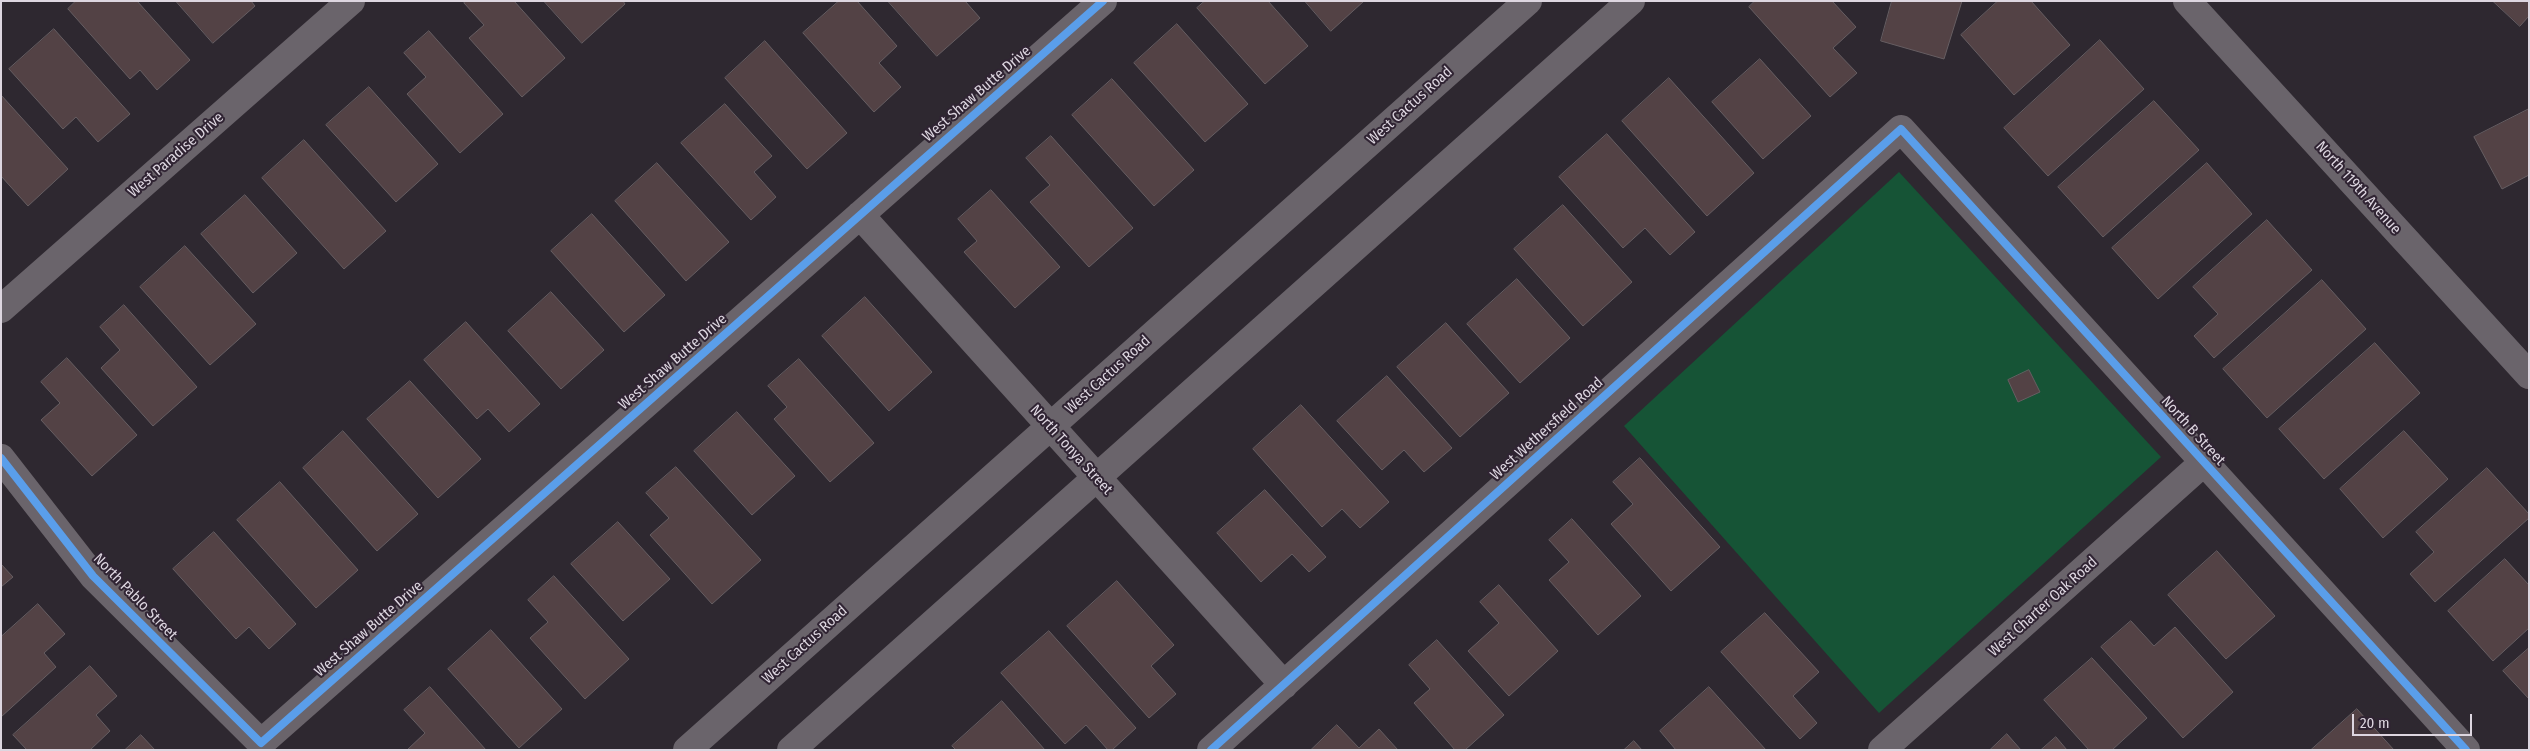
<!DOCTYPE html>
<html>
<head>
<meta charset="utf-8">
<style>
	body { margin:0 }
	#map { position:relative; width:2530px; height:751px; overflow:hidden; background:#2e2830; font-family:"Fira Sans Condensed",sans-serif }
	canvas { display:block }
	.frame { position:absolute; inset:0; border:2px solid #ddd6e0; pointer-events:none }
	.scale { position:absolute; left:2352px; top:714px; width:120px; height:22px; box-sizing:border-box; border:2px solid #ddd6e0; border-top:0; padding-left:6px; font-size:15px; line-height:18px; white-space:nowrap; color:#ddd6e0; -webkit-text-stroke:4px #302433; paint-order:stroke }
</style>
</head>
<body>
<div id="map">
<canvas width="2530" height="751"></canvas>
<div class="frame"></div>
<div class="scale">20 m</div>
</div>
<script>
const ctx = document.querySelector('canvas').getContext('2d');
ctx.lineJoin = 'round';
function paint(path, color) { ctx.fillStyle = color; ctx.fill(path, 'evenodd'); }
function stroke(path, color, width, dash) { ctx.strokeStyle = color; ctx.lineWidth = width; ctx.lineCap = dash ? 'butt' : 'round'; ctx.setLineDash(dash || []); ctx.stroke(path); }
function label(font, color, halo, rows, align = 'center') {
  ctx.font = font + ' "Fira Sans Condensed",sans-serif'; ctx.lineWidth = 4; ctx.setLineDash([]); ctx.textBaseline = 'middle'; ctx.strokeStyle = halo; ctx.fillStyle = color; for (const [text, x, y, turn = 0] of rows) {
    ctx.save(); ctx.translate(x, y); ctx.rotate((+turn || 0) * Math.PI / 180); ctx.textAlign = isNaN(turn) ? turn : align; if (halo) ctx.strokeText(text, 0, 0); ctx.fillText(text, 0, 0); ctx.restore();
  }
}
paint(new Path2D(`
	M1899,172l262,285 -282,256 -255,-287z`), '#165436');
const building = new Path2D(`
	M76,1h61l53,59 -33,30 -17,-20 -10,9 -62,-70z
	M176,1h75l4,5 -42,37z
	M467,1h47l51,57 -43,39 -53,-59 15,-13 -20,-22z
	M544,1h79l2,3 -43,39z
	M839,1h18l40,45 -18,17 22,24 -27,25 -71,-79z
	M888,1h77l15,17 -43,38z
	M1205,1h63l40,45 -43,38 -68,-76z
	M1305,1h59l-33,30z
	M1755,1h77l24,26 -23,21 24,25 -27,24 -81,-90z
	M1892,1h70l-18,58 -63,-18z
	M1998,1h33l39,44 -56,50 -53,-60z
	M2493,1h36v15l-9,10z
	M1177,24l71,80 -43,38 -71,-79z
	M54,29l76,85 -32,28 -22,-25 -13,12 -54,-60z
	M429,31l74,83 -43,39 -53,-59 19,-17 -22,-24z
	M2100,40l44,49 -96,87 -44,-48z
	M765,41l82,92 -40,36 -82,-91z
	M1760,59l51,57 -48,43 -51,-57z
	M1669,78l85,95 -47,43 -85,-95z
	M1112,79l82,91 -40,36 -82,-91z
	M369,87l69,77 -42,38 -70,-77z
	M1,95l67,74 -40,37 -27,-30z
	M2154,101l45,49 -96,87 -45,-50z
	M725,104l47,52 -18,16 22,25 -25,23 -70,-77z
	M2529,109v66l-27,14 -28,-52z
	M1607,134l88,98 -25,23 -25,-27 -22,20 -64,-71z
	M1051,136l82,92 -44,39 -59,-65 20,-17 -24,-27z
	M304,140l82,91 -42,38 -82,-91z
	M657,163l72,79 -43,39 -71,-80z
	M2207,163l45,51 -94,85 -46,-51z
	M991,190l69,77 -45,41 -51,-56 13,-11 -19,-22z
	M245,195l52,58 -44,40 -52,-59z
	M1563,205l69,77 -49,44 -69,-77z
	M592,214l73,81 -41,37 -73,-81z
	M2267,220l45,50 -98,88 -20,-22 24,-22 -25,-27z
	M185,246l71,78 -46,41 -70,-78z
	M1517,279l53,59 -50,45 -53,-59z
	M2322,280l44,49 -99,89 -44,-49z
	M551,292l53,58 -43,39 -53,-58z
	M865,297l67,75 -43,39 -67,-75z
	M124,305l73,82 -44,39 -52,-58 19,-18 -20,-23z
	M466,322l74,82 -31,28 -21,-23 -11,10 -53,-59z
	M1446,323l63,70 -49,44 -63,-70z
	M2375,343l45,50 -96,86 -45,-50z
	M67,358l70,77 -45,41 -51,-56 19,-17 -19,-21z
	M799,359l75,84 -44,39 -56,-63 13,-12 -19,-21z
	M2029,370l11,22 -22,10 -10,-22z
	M1387,376l65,72 -28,24 -20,-22 -22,20 -45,-49z
	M410,381l71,78 -43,39 -71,-79z
	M1301,405l88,97 -29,26 -18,-19 -20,18 -69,-78z
	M737,412l58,64 -43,39 -58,-64z
	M343,431l75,83 -41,37 -74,-83z
	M2404,431l44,48 -65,59 -43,-49z
	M1640,458l80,89 -49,44 -60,-67 22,-20 -20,-22z
	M676,467l85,93 -49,44 -62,-69 19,-17 -23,-25z
	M2487,468l42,46v4l-94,84 -25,-28 24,-22 -18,-20z
	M280,482l78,88 -42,38 -79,-88z
	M1265,490l61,67 -17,15 -17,-18 -31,28 -44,-49z
	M1572,519l69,77 -43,39 -49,-55 20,-18 -20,-22z
	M618,522l52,57 -47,42 -52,-57z
	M214,532l82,92 -27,25 -20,-22 -13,12 -63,-70z
	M2217,551l58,65 -49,43 -58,-64z
	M2505,559l24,26v43l-36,33 -45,-50z
	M1,564l12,13 -12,10z
	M554,576l75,83 -44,40 -55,-61 18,-16 -20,-22z
	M1117,581l57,64 -23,21 25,28 -27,24 -82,-92z
	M1499,585l59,66 -49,45 -41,-45 31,-28 -19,-21z
	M38,604l27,30 -21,19 12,14 -55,50v-80z
	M1765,613l54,59 -26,24 24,27 -17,16 -79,-87z
	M2131,621l23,25 21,-19 58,65 -50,46 -82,-91z
	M491,630l71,79 -43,39 -71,-79z
	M1049,631l87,97 -24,22h-4l-22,-25 -21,19 -64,-71z
	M1437,640l67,75 -39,35h-10l-41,-47 16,-14 -21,-24z
	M2529,648v51l-26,-28z
	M2092,658l55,60 -35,32h-23l-45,-50z
	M90,666l27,30 -21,19 14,16 -20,19h-63l-14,-15z
	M430,687l56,63h-79l18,-17 -21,-23z
	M1709,687l57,63h-90l-16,-19z
	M1002,701l43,49h-89l-4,-4z
	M2357,709l37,41h-83z
	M1337,725l22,23 20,-19 19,21h-87z
	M2007,734l14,16h-31z
	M141,735l14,15h-30z
	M2056,737l11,13h-26z
	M1634,741l8,9h-18z`);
paint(building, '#534245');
stroke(building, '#665e62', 1);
stroke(new Path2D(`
	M2187,1l342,374
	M860,215l424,470
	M1,309l350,-308
	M1,458l92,118 168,167 842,-742
	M687,750l841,-749
	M791,750l840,-749
	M1211,750l690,-621 565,621
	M1882,750l321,-287`), '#6a646b', 28);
stroke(new Path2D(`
	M1,458l92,118 168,167 842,-742
	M1211,750l690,-621 565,621`), '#5a9eea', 8);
label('15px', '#ddd6e0', '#302433', [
	["West Shaw Butte Drive",977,94,-41],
	["West Cactus Road",1410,106,-42],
	["West Paradise Drive",176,155,-41],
	["North 119th Avenue",2358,188,48],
	["West Shaw Butte Drive",673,362,-41],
	["West Cactus Road",1108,375,-42],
	["West Wethersfield Road",1547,429,-42],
	["North B Street",2193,431,48],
	["North Tonya Street",1071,450,48],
	["North Pablo Street",135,597,46],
	["West Charter Oak Road",2043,607,-42],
	["West Shaw Butte Drive",369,629,-41],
	["West Cactus Road",805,645,-42]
]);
</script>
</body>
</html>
